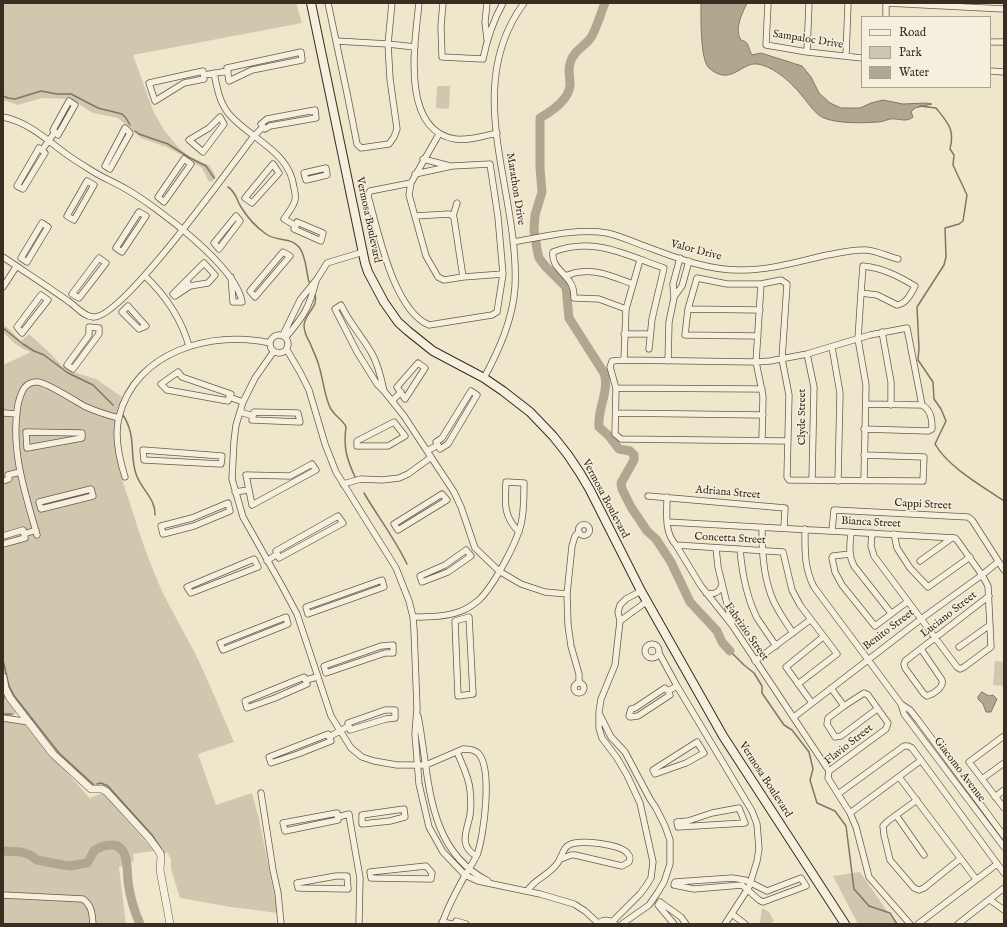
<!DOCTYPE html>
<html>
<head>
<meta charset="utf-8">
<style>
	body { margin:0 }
	#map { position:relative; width:1007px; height:927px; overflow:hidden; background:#efe7cb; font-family:"IM FELL English",serif }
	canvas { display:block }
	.frame { position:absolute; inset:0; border:4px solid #3a2c1f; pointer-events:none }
	.legend { position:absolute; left:861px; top:16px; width:130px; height:72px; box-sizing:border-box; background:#f5efdd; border:1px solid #aaa191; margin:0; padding:5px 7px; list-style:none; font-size:12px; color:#3a2c1f }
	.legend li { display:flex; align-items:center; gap:8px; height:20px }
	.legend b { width:20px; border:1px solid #aaa191 }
</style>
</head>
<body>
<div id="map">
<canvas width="1007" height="927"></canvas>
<div class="frame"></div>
<ul class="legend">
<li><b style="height:5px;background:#f5efdd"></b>Road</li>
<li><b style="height:11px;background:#d0c7ae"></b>Park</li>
<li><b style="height:11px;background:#b1a791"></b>Water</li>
</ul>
</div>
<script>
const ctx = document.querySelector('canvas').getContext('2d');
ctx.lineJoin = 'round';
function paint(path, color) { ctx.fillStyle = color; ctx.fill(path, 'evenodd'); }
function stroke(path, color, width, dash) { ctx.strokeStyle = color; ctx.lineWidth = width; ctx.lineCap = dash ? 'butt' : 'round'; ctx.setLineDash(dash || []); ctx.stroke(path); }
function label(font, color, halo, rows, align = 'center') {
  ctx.font = font + ' "IM FELL English",serif'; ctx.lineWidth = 3; ctx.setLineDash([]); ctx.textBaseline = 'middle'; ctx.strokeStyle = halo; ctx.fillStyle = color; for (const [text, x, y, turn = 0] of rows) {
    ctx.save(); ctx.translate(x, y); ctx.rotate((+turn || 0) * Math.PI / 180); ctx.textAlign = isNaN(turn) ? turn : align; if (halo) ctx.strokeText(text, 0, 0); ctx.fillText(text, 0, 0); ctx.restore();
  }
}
paint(new Path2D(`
	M3,3h293l6,20 -169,32 21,58 10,17 15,18 10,8 21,10 6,11 -3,4 -4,1 -7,-14 -22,-14 -14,-7 -25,-9 -23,-20 -25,-5 -22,-14 -29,-1 -24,7 -15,-5z
	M437,86h13l-1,23 -13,-1z
	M3,325l5,3 13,13 8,-7 22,20 10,11 12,7 23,7 26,18c-15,40 -5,67 8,106 9,30 19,59 32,88 10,21 22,41 33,62 14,29 26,59 39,89l-36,12 18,51 36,-12 7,26 19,94 -47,-6 -51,-9 -9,-29v-10l-4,-7 -4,2 -57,-67 -6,-2 -6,3 -37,-34 -45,-58 -5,-11 -4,-18v-302l28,-13c-12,-4 -20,-11 -28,-20z
	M995,661l9,1v24l-11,-1z
	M3,690l15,21 -7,7 -8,-2z
	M3,720l23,4 27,34 28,30 8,10 14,-5 51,58 -21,3 1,7 -15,6 7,57h-123z
	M860,872l36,52h-38l-25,-48z
	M762,908l7,4 5,9 -3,3h-11z`), '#d0c7ae');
const water = new Path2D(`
	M701,3h46c-5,11 -13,26 -6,37 9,2 7,9 11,15l9,-2 41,13 9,11 8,16 11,10 11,5h19l11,-5 12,-3 20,4 23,-1 6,1 -17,4 -4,4 2,5c-7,6 -14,1 -23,2 -4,1 -8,3 -12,3 -15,1 -39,2 -54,-4 -9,-4 -15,-14 -21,-21 -10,-13 -29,-31 -46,-33 -16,-2 -26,23 -48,4 -9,-8 -8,-52 -8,-65z
	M982,692l7,4 4,-1 4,4 -6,13h-5l-3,-8 -5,-5v-2z`);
paint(water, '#b1a791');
stroke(water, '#817663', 1);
stroke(new Path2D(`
	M3,96l5,2 7,1 26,-8 16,3h14l27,14 24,6 4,4 4,7
	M920,106l16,2c12,15 19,21 14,41l4,6 -1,10 14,30 -4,26 -4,3 -14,4 1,29 -2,8 -27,42 2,41 -1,12 15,22 1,17 7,10 5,12 -11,23c13,23 47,42 69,57
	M135,131l4,3 29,10 22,14 16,8 8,12
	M228,187c8,5 8,12 13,20 6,10 15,20 25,27 11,8 25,3 33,13 7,8 7,24 10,35
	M315,294c4,13 -10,19 -11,31 0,6 3,13 6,18 3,8 7,15 9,23 4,13 5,27 10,39 3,10 14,14 17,22 -3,21 1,33 10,52
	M3,328l20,16 11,7 10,4 24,18 25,12 20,20
	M123,415c14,22 6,38 13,59 5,15 20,25 19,41
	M364,493c14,24 31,46 43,71
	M730,651l14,14 10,8 8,13v7l22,32 8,5 17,22 4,17 -3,11 7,23 18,8 11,15 8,63 15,17 21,7 7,11
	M3,660l6,26 6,11 44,56 35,32
	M3,693l1,3 -1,6
	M3,714h9
	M97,784l4,-1 7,3 44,49 12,18`), '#817663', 1.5);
stroke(new Path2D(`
	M605,3c-4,9 -10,31 -16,37 -5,6 -13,10 -17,18 -5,11 -2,16 -2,27 -1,15 -18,26 -30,33v50l2,24 -7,23 -1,15 3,19 2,9 7,9 20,20 3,31 35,55c6,18 -7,36 -5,54l10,9 10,13 11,2 4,4v5l-13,23 1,6 9,18 16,24 9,8 15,23 19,40 27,29 5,11 8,9
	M3,851l18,1 9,3 7,5 26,5 7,1 17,-3c4,-4 4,-9 8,-13 5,-3 10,-5 15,-5 19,-2 17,25 18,37 2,14 6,29 12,42`), '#b1a791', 9);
const minor = new Path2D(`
	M328,3l20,95 9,46 4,4 28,-4 5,-7 3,-8 -7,-50 -2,-35 4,-41
	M419,3c-4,39 -19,127 36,136 13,2 29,-3 42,-6
	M443,3l-2,23 1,31 41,2c4,-20 10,-38 20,-56
	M768,3l-2,42 41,7 55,6
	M886,17v-14l118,6
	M487,39l-2,-17 2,-19
	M336,41l52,3 27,3
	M990,42h14
	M301,52l1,8 -50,10 -23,11 -2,-13z
	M807,52l2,-49
	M846,56l2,-53
	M203,71l1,8 -20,4 -29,18 -6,-18z
	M990,71l14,1
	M214,73c3,14 5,29 15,41 21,25 61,37 65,74 1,4 2,8 1,12 -1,6 -7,13 -11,19l12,7
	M204,75l24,-4
	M69,101l6,4 -17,30 -5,-5z
	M315,110l1,8 -46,8 -5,3 -4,-5 6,-5z
	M3,117c25,5 43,22 63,37 7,5 15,10 23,15 12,8 25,13 37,20 31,18 111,78 116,113h-9l-2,-25
	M220,117l4,7 -21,28 -14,-12 20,-12z
	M125,128l5,5 -20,36 -5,-3z
	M439,134l-28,49 -2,12 17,61 12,21 6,3 19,-3 40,-3
	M39,148l6,5 -22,36 -6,-3z
	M42,150l13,-18
	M184,159l7,5 -27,38 -6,-5z
	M423,159l27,7
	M273,164l6,9 -27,30 -7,-5z
	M326,168l1,7 -21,5 -2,-7z
	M87,181l7,4 -20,35 -7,-4z
	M411,183l-41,8 -2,5c10,34 25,114 61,129l63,-10 5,-3 6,-38 -5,-57 -8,-53 -38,2 -37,8
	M139,212l7,4 -24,36 -6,-4z
	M236,216l4,5 -21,28 -5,-6z
	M415,216l34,-2 4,2 1,2 9,59
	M453,216l4,-13
	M297,222l26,11 -2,8 -27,-12z
	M42,223l6,4 -21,35 -6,-4z
	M513,242c30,-5 63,-14 94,-9 14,3 28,10 43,15 29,11 61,23 93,22 28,0 57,-9 84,-15 13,-2 26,-6 39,-5 11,1 21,6 32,9
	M283,252l7,4 -35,41 -5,-6z
	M3,257c22,15 44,29 65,44 9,6 15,15 25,16 28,4 140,-154 161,-181l9,-9
	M99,258l7,5 -27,35 -7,-4z
	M640,260l-14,49 -2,51 -12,1 -2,6 6,21 -1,46 6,5 166,2
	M204,263l11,12 -7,8 -18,3 -4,-5z
	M145,276c21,20 36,42 44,70
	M565,276c5,-1 10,-4 15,-4 18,-3 36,6 53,12
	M186,281l-13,13 2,2 15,-10
	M761,284l20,-4 6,4 -5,75 7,36 -2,82 2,3 134,1 1,-24 -60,-2
	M3,287l13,-20
	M861,293l2,-27c20,2 35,10 52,20 -4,8 -9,18 -18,19l-20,-10 -16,-2 -3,46 8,46 -2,96
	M41,295l7,5 -26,33 -5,-6z
	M674,297l8,-11 7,-25
	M128,306l18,20 -7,3 -17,-17z
	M626,309l-27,-10 -25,-1c0,-6 -1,-12 -4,-16 -7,-11 -19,-16 -17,-30 40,-16 73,3 111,16l-12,51 -3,30
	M688,309l72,1
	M89,327l10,1v6l-26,35 -6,-4 22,-30z
	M882,332l9,50v23
	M624,334h26
	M270 344a9 9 0 1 1 18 0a9 9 0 1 1-18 0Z
	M283,335l17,-35 17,-21 10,-16 36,-11
	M758,336l-73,-1 3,-26 9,-31 30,6h34l-5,78 7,34 -1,44
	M286,337c18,-21 23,-29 30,-56
	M832,347l8,46 -2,88
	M287,350l13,22 9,18 16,54 11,28 60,96 13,33 4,16 1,13 3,78 -2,26 4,50 10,43 14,25 22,23 13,6 62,13 34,10 11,7 13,12
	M274,351l-19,27 -12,24 -7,23 -2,16 -2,38 11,38 39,69 15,28 34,102 20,32 11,9 12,4 23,4h29l37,-16c5,0 11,0 15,4 15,15 6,83 -1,102 -4,8 -10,17 -14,24 -8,15 -16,29 -21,45
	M807,354l7,33 -2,93
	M624,360l132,2 14,-1 37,-7 63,-19 37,-7 15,77
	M668,361l1,-39 5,-24 -1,-14 7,-26
	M418,363l7,5 -20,31 -8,-12z
	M178,372l4,5 49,17 -3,7 -61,-11 -6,-6z
	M484,378c15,-28 29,-59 31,-91 5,-95 -55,-198 9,-284
	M616,388l146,1
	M384,391c-3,-13 -6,-28 -13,-39 -10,-17 -21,-28 -30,-47l-6,4 22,43 20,32 7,7 20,25 50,76 7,15 14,41 24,23 22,13 24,8 22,2
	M471,391l6,4 -29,49 -8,5 -4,-7 6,-4z
	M229,397l14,5
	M392,401l9,-9
	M240,412l13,4
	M254,412l44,1 2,9 -48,-2z
	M4,413l13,1
	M616,413l147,2
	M394,422l11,14 -17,10h-31v-5z
	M864,429l64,2 4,-2c0,-10 -1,-19 -10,-24l-56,-1
	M26,432l56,1v5l-55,10z
	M143,450l79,6 -1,8 -77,-4z
	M427,451l11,-6
	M312,464l4,6 -64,35 -6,-30 44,1z
	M8,475l12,-3
	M125,477c-6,-19 -11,-41 -6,-60 16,-66 93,-87 151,-74
	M3,481l6,-2 -1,-4
	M343,484l18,-5 21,1 17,-2 9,-4 22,-16
	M91,489l2,7 -52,13 -2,-7z
	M235,492l13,-2
	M442,494l5,6 -49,30 -4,-6z
	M648,496l137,12 -1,20
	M667,497c0,17 -3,35 9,48l25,41 31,39 97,146
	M228,503l2,8 -36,15 -31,8 -2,-8 31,-8z
	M338,516l5,7 -64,35 -3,-7z
	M667,522l288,16 2,2 25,35 6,11 3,61 -27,20 -4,2 -3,-2 -83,-111 -3,-10 1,-13
	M578.5 530a5.5 5.5 0 1 1 11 0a5.5 5.5 0 1 1-11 0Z
	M762,527c0,23 1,46 9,68 5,14 14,26 22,38
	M805,529c0,21 -1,39 9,58l87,117 9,6 8,10 86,116
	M832,531l2,-21 134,7 4,3 32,50
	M579,532l-4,4 -3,10 -5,48 1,31 3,21 8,28v9
	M851,532c-1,12 -3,23 3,34l37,47
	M24,534l12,-4
	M894,534l3,14 13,20 18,19 42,-30
	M37,535c-12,-42 -27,-86 -19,-131 3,-11 6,-23 20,-22 9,1 36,18 46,24 11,5 23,9 35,12
	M3,536l20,-6 1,4
	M3,544l22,-6 -1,-4
	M676,545l107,7 9,38 8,15 37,49 -39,30
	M716,548l2,19 14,57
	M740,549c2,24 6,47 17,69 6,9 13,19 19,28
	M466,550l5,6 -23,16 -26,10 -2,-6 25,-11z
	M850,554l-17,2 -1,2 3,14 7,13 33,41 32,-24
	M254,559l4,8 -67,26 -4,-6z
	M267,561l10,-7
	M920,561l32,-23
	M382,580l2,7 -76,27 -2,-7z
	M706,593c8,2 13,0 16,-8
	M286,617l2,7 -65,26 -3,-7z
	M413,617c16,0 33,0 48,-6 6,-2 13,-7 18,-11 15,-15 40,-60 43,-81 2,-11 2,-24 2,-36l-18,-1c-1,21 -3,34 13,50
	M469,617l4,77 -15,2 -3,-75z
	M620,621l26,-19
	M645 651a7 7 0 1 1 14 0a7 7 0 1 1-14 0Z
	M393,645v8h-8l-59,20 -2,-7 57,-20z
	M959,647l31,-22
	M921,649l21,31c2,7 -8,14 -15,16l-3,-2 -19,-26 -1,-4 1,-3 84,-65
	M659,653l18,33 75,125 5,13 2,25 -2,12 -8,26 -24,37
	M755,661l55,-41
	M304,677l3,7 -32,14 -28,10 -2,-7z
	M306,680l11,-3
	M574 688a5 5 0 1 1 10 0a5 5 0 1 1-10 0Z
	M831,688l13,18
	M668,691l2,4 -32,21 -8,1 -1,-1 2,-7 4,-1 30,-20 3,3 9,-5
	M812,703l-26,-36 37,-30
	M901,704l3,10 100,133
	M877,709l-36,27 -6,1 -8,-13 1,-6 16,-12 20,-13 4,2 20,28 -2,6 -57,42 -1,7 22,35 6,14 13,50 41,47
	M385,710h10v8l-9,1 -36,11 -2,-7z
	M600,715l11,22 14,15 25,47 6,9 9,18 5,14v24l-6,18 -6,10 -9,13 -27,19
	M418,716c12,60 7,133 70,165
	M794,717l127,-98 61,-44 16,-13
	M3,718l26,4
	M328,734l3,7 -33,13 -27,9 -2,-6z
	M1004,736l-35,26 35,46
	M329,737l20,-11
	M697,742l7,11 -18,10 -31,11 -2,-4z
	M457,752c5,12 12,25 13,38 1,8 1,17 0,25 -3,16 -12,30 6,41
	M899,777l77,102
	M982,779l22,-16
	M261,793l12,77 5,23 3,31
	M838,794l66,-48h4l4,2 92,125
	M995,797l9,-7
	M917,800l-29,21 -5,5 1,9 6,25 24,28 5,2 5,-2 36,-29
	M739,808l6,15 -67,4 -1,-5 11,-1 24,-8z
	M404,809l1,8 -15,4 -28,3v-9z
	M337,813l1,7 -53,11 -2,-8z
	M850,813l70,-52
	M896,815l28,40
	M338,817l11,-3 1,7 10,57 -1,46
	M426,866l6,7 -1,6 -60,-1 -1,-6z
	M336,876h11l1,13 -50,-1 -1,-5z
	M732,878l13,2 22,11 34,-13 5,8 -43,16 -4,-2 -17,-15 -48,4 -20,-4 1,-3z
	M527,891c9,-13 19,-14 29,-26 6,-6 6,-17 13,-20 10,-6 53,-1 59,9 3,3 2,5 1,8l-7,4 -47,-11h-4l-10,4
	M3,895l80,4c9,7 9,14 10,25
	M990,900l14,10
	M732,914l13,10
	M442,922l10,2
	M612,922l28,-28 6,-8 5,-8 2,-16 -13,-59 -13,-28 -10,-17 -15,-20 -3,-10v-16l2,-13 14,-34 5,-44 -2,-9 2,-7 6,-6 15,-8
	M455,924l1,-3 10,3
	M597,924c6,-5 12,-5 18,0
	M674,924l-16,-19 2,-3 21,15 5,7
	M918,924l79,-60
	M958,924l46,-36`);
const tertiary = new Path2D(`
	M3,677l2,11 5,10 43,56 38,35h11l5,3 42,46 11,15 1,4 -1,13 10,54`);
const secondary = new Path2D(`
	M311,3l54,260 3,9 16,30 14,20 10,9 25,20 51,27 19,13 27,21 23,24 15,19 12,18 10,17 51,101 82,145 122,188`);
stroke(minor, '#675b4a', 7);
stroke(tertiary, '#675b4a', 8);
stroke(secondary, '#3a2c1f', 10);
stroke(minor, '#f5efdd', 5.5);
stroke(tertiary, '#f5efdd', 7);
stroke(secondary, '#f5efdd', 8);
label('11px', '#3a2c1f', '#f5efdd', [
	["Sampaloc Drive",808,40,9],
	["Marathon Drive",515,189,81],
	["Vermosa Boulevard",368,220,78],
	["Valor Drive",696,251,15],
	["Clyde Street",803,417,-90],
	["Adriana Street",728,493,5],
	["Vermosa Boulevard",605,499,62],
	["Cappi Street",923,505,3],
	["Bianca Street",871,523,3],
	["Concetta Street",730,539,3],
	["Luciano Street",949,615,-38],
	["Benito Street",889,630,-37],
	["Fabrizio Street",746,632,55],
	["Flavio Street",849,745,-38],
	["Giacomo Avenue",959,770,53],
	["Vermosa Boulevard",765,780,57]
]);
</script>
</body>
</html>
